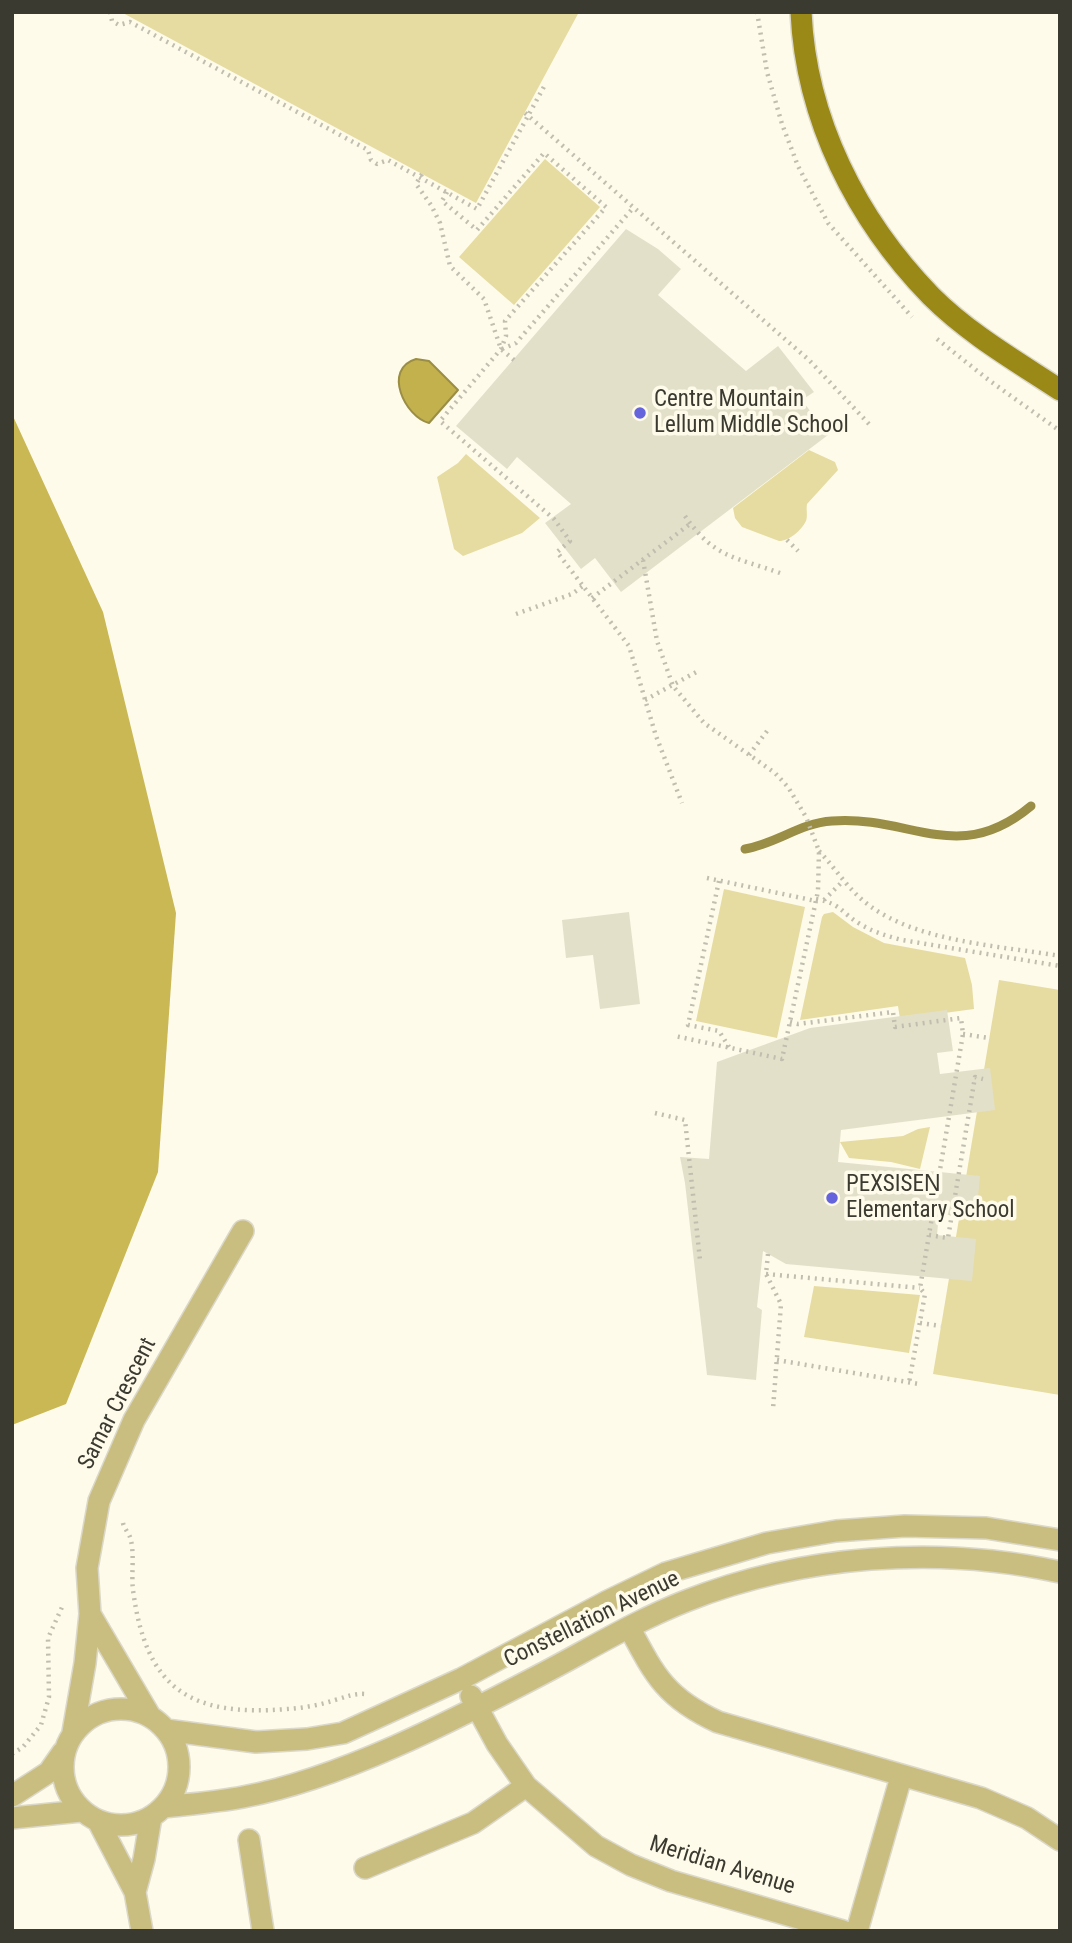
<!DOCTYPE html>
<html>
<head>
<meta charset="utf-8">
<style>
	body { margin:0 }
	#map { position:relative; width:1072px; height:1943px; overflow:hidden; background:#fefbea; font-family:"Roboto Condensed",sans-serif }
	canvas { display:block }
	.frame { position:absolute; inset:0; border:14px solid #3b3a31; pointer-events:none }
</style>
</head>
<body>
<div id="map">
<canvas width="1072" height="1943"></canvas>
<div class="frame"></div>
</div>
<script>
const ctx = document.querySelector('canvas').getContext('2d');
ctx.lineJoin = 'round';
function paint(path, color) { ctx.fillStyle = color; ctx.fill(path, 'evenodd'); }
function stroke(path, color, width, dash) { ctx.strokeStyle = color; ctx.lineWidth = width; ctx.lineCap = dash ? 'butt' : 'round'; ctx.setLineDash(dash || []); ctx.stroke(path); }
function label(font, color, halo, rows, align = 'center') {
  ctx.font = font + ' "Roboto Condensed",sans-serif'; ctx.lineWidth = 7; ctx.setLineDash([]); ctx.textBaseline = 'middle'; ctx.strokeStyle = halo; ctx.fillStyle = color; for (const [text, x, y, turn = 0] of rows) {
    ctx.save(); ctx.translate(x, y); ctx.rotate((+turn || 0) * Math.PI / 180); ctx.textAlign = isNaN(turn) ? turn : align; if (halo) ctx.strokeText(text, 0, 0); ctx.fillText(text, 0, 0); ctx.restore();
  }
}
paint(new Path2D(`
	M121,12h458l-103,191z
	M545,159l55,48 -86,98 -55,-48z
	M809,450l26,12 3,8 -31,34c-1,6 1,12 -1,17 -5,10 -17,20 -27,20l-37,-14 -7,-9 -2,-10z
	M466,454l74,64 -18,15 -59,23 -9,-7 -17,-72 21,-14z
	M724,889l81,18 -28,131 -81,-17z
	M833,912l20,15 31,16 81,15 7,27 2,24 -74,10 -2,-13 -98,14 22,-103 2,-3z
	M999,980l61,10v405l-127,-21z
	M930,1127l-10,42 -29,-7 -42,-4 -9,-16 63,-6 15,-7z
	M814,1286l106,9 -11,58 -105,-16z`), '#e6dca1');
paint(new Path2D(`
	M12,414l91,198 73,301 -18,259 -92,232 -54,21z`), '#cab855');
const water = new Path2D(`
	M416,359l13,2 29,29 -29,33c-24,-6 -47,-54 -13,-64z`);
paint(water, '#c3b14e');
stroke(water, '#9a8d45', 2);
stroke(new Path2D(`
	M745,849c31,-5 55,-26 87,-28 79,-6 126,46 199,-15`), '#9a8d45', 9);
paint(new Path2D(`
	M626,229l32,20 23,20 -23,26 88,76 32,-25 36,46 -12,8 26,35 -207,157 -26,-34 -14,11 -36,-46 26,-19 -54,-47 -10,12 -51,-43z
	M629,912l11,92 -40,5 -7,-54 -27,3 -4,-38z
	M947,1010l6,41 -16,2 3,21 50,-6 5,42 -154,20 -3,32 142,14 -4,42 -37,-4 -2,21 39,4 -4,42 -186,-17 -23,-13 -6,56 5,3 -6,70 -49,-5 -22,-192 -5,-26 29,2 8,-97 93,-34z`), '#e3e0ca');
const minor = new Path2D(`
	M90,1614l60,102
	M629,1627c26,49 37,71 89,95l263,76 46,20 33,22
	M471,1696l26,48 29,42 70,60 35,19 40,16 172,50
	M63 1767a58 58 0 1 1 116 0a58 58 0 1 1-116 0Z
	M166,1730l90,12 51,-3 36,-6 118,-54 145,-77 60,-29 101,-30 69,-12 69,-5 81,2 74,12
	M73,1732l12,-69 5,-49 -3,-46 12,-67 35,-81 109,-189
	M12,1796l37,-24 14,-20
	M164,1807c26,-3 53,-5 79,-10 97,-18 209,-76 297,-122 48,-25 95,-54 146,-74 116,-46 252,-56 374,-29
	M12,1818l69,-7
	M98,1821l37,71 7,39
	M249,1840l14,91
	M365,1868l108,-45 53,-37
	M135,1892l9,-33 7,-42
	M857,1931l44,-154`);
const major = new Path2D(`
	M801,12c5,108 56,208 130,284 38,38 85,65 129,94`);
stroke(minor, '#dbd8c9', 24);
stroke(major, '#dbd8c9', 24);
stroke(new Path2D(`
	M110,12l2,9 7,4 11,-3 238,128 3,10 6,4 11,-4 89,49 69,-126
	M757,12l10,60 15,52 16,42 30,57 84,94
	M525,113l284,247 60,64
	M422,174l-6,10 15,21 9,18 10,43 34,33 17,50 13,11
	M447,192l-5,9 35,29 67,-77 62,54 -101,114 1,15 -5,13 -61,72 114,98 16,22 -13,11 72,94 27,90 26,67
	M937,339l53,42 70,50
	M502,349l14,-6 117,-135
	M685,516c29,42 50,41 95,57
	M787,540l11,11
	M643,560l14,81 16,45 31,37 71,50 13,14 18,30 13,34 -1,40 -36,168 -107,-23
	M592,598l98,-74
	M516,614l56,-20 11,-8
	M645,700l55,-30
	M749,755l18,-24
	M819,851c18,19 30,40 51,55 49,36 131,40 190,50
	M707,878l109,23
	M719,881l-31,144 31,6 10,16
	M816,899c26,5 24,13 44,25 13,8 27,12 42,16l158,26
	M824,900l19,-19
	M790,1022l8,2 95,-12 2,15 66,-9 2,16 -43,254 5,6 -16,89
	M963,1034l26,4
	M655,1113l30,7 15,140
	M929,1235l19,3 27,-161 8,2
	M768,1254l-2,20 15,30 -8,105
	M766,1274l154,14
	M920,1323l21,3
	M777,1360l142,24
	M123,1523c1,5 5,9 7,14 5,15 1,37 3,53 13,100 58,127 154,119 16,-1 33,-4 48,-9 11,-3 19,-7 31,-6
	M12,1754l11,-7 18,-22 8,-28 -1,-59 15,-33`), '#c1beb0', 4.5, [2, 5]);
stroke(minor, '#c9be80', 21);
stroke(major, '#9a8817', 21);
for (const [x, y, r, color] of [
	[640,413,7,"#6564dd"],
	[832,1198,7,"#6564dd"]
]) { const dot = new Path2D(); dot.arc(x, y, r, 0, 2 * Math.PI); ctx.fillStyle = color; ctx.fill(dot); stroke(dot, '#fefbea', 2.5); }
label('23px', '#3b3a31', '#fefbea', [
	["Centre Mountain",654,400],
	["Lellum Middle School",654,426],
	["PEXSISEṈ",846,1185],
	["Elementary School",846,1211]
], 'left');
label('23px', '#3b3a31', '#fefbea', [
	["Samar Crescent",118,1404,-63],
	["Constellation Avenue",592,1620,-26],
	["Meridian Avenue",722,1866,17]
]);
</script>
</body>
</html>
